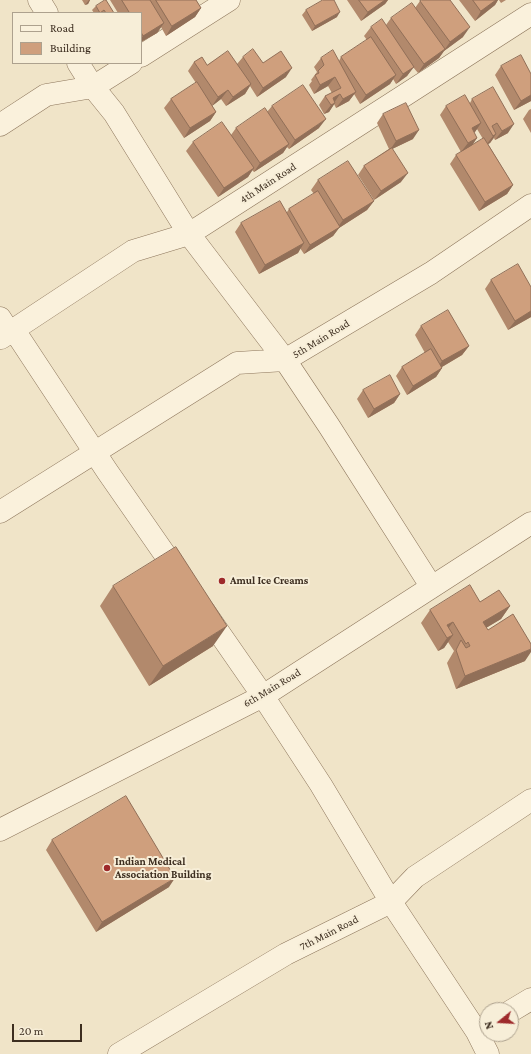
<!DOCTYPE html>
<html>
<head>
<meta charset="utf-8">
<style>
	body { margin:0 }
	#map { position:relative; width:531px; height:1054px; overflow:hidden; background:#f0e4c8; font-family:"Crimson Pro",serif }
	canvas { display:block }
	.legend { position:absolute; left:12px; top:12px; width:130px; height:52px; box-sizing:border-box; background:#f7eed8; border:1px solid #ada18e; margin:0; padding:5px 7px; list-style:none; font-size:12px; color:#3d2e20 }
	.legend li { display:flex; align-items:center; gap:8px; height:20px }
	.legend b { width:20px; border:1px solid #ada18e }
	.north { position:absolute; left:479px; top:1002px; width:40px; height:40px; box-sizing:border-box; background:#f7eed8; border:1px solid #ada18e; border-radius:50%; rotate:252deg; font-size:11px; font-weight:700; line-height:16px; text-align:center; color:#3d2e20 }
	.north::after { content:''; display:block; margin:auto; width:14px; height:18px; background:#9e2a2b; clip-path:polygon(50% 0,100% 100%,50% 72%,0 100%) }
	.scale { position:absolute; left:12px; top:1024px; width:70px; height:18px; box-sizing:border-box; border:2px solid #3d2e20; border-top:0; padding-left:5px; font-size:12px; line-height:14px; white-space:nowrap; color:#3d2e20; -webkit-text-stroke:3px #f7eed8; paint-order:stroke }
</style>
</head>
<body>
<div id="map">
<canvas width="531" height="1054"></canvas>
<ul class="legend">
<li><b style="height:5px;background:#faf1dc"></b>Road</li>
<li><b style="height:11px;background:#cf9f7d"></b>Building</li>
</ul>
<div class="north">N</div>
<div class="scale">20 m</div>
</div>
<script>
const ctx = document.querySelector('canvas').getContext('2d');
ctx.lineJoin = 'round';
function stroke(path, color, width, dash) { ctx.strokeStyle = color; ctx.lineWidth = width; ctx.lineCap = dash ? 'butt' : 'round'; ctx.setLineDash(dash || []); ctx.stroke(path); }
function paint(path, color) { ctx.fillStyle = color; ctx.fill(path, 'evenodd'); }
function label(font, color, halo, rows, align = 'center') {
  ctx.font = font + ' "Crimson Pro",serif'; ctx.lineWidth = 4; ctx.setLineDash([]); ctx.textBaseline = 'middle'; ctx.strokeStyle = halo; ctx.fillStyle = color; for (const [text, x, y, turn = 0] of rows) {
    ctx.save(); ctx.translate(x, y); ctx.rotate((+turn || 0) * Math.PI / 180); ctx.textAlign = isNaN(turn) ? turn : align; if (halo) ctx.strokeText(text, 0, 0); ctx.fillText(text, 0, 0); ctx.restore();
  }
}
const minor = new Path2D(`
	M39,0l8,13
	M141,56l88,-56
	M78,63l15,24 21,26 75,121 96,126 44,66 102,160
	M0,125l46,-30 47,-8 38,-24
	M0,318l9,14 5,-2 93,141 75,108
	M1,338l132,-87 56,-17 342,-220
	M0,512l237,-149 48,-3 146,-87 100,-68
	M204,611l59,85 58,89 70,117 86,130 11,22
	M0,830l263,-134 268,-173
	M511,1011l20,-12
	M119,1054l167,-100 105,-52 24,-25 116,-77`);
stroke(minor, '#8d765c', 23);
stroke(minor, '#faf1dc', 22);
paint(new Path2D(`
	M82,0h8l-2,4 -3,1z
	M110,0h86l5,8 -6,9 -29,19 -5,-9 -4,6 -16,9v-29h-23z
	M347,0h41l-3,4 -24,17z
	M459,0h39l-3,5 -20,16z
	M499,0h7l-5,3z
	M420,1l43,36 -19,14 -5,7 -21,15 -5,-6 -6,9 -11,8 -3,-5 -3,5 -30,20 -6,-10 -5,7 -13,7 -2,-4 -5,8 -5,2 -5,-9 6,-9 7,-3 -4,-7 -14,8 -5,-9 3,-4 -1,-1 6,-8 -3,-5 7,-9 18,3 2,-4 26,-17 -3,-4 7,-9 15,-2 5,-7 24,-10z
	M96,6l18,7h-20l-2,-3z
	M306,10l31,7 -25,14 -10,-16z
	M243,57l20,6 23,14 -29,20 -7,-11 -5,8 -19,12 -5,-7 -9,7 4,6 -6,9 -26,17 -20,-30 7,-9 25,-16 -8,-12 6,-9 13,3 30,-1z
	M501,66l30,8v27l-17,9 -19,-35z
	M472,99l36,34 -13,7 -1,-2 -4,5 -2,1 25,41 -6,9 -28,17 -29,-47 6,-9 5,-3 -21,-37 6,-9 24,-3zM477,129l6,10 -11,6 5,-7 -3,-5z
	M272,106l47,22 -30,21 -2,-2 -4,6 -29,19 -2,-2 -4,7 -30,20 -32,-46 7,-9 38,-7 5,-7 31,-16z
	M531,109v24l-8,-14 6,-9z
	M383,114l30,25 -21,10 9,33 -27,18 -16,-25 6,-9 25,-17 -12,-26z
	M318,180l56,21 -7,9 -28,18 -6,8 -29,18 -4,-6 -2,5 -39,21 -24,-42 6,-9 46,-11 2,-3 25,-15 -3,-4z
	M491,280l40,7v30l-23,13 -23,-41z
	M421,326l48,20 -7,9 -20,12v1l-6,9 -29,18 -11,-19 6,-9 23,-14 -10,-18z
	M363,390l37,4 -6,9 -26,15 -11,-19z
	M113,586l100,60 -64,40 -49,-80z
	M480,602l30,4 -9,13 -15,9 2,2 37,31 -69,28 -9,-26 7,-12 -6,-9 -4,6 -6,3 -17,-28 9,-13z
	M52,840l117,47 -73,45 -50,-82z`), '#b2896c');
paint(new Path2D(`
	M89,0h1l-2,4 -3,1z
	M385,0h3l-3,4 -24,17 7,-9z
	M496,0h2l-3,5 -20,16 6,-10z
	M201,8l-6,9 -29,19 6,-10z
	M340,12l-3,5 -25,14 3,-5z
	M164,23l-7,10 -16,9v-4l2,-2z
	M470,27l-7,10 -19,14 -5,7 -21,15 6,-9 21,-15 5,-7z
	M414,67l-7,9 -11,8 7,-10z
	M292,68l-6,9 -29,20 6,-9z
	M396,75l-6,9 -30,20 6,-9z
	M335,77l-7,9 -14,8 6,-9z
	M251,84l-6,10 -19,12 7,-9z
	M228,90l-7,9 -9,7 6,-9z
	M356,92l-7,9 -13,7 7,-9z
	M340,94l-6,9 -1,-5z
	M531,95v6l-17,9 7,-9z
	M335,103l-6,9 -5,2 7,-9z
	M216,112l-6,9 -26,17 6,-10z
	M326,119l-7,9 -30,21 6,-9z
	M481,123l-6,9 -9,6 6,-10z
	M514,124l-6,9 -13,7 7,-9z
	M419,130l-6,9 -23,11 6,-9z
	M496,134l-6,9 -4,2 7,-9z
	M477,138l-6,9 -10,5 7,-9z
	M289,144l-6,9 -29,19 6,-9z
	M254,168l-6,9 -30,20 6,-9z
	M408,173l-7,9 -27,18 7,-9z
	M513,185l-6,9 -28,17 6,-9z
	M374,201l-7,9 -28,18 -6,8 -29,18 6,-9 27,-17 6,-8z
	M304,243l-6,10 -39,21 6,-9z
	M531,311v6l-23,13 7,-9z
	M469,346l-7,9 -27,16 7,-10z
	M442,368l-6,9 -29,18 6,-9z
	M400,394l-6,9 -26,15 6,-9z
	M510,606l-9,13 -27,16 9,-13z
	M453,622l-9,12 3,-9z
	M227,626l-14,20 -64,40 14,-20z
	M453,635l-9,13 -6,3 9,-13z
	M531,649v3l-6,9 -69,28 9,-13z
	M175,878l-6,9 -73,45 6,-10z`), '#916f58');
const building = new Path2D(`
	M105,0h1l8,13h-8l-2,-3 -4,3 -4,-7z
	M122,0h28l14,23 -21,13 -2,-4v-19h-11z
	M156,0h40l5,8 -29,18z
	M323,0h11l6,12 -25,14 -9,-16z
	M359,0h26l-17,12z
	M422,0h28l20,27 -20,15 -30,-41z
	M473,0h23l-15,11z
	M412,3l33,46 -21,15 -33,-46z
	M382,19l32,48 -11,7 -32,-47z
	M371,37l25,38 -30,20 -25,-38z
	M253,49l10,14 18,-12 11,17 -29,20 -20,-31z
	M333,50l23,42 -13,7 -3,-5 -7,4 2,5 -4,2 -6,-9 16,-8 -6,-11 -15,8 -5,-10 4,-2 -1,-2 6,-6 -3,-7z
	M228,51l23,33 -18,13 -5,-7 -10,7 -24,-35 8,-5 5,8z
	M521,55l10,19v21l-10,6 -20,-35z
	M197,82l19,30 -26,16 -19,-29z
	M303,85l23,34 -31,21 -23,-34z
	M493,87l21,37 -12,7 -5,-8 -5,3 4,8 -3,2 -21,-37z
	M465,95l16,28 -9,5 5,10 -9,5 -22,-37z
	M406,103l13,27 -23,11 -13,-27z
	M265,108l24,36 -29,19 -24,-35z
	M222,122l32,46 -30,20 -31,-46z
	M484,138l29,47 -28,17 -29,-47z
	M392,148l16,25 -27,18 -17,-25z
	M348,161l26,40 -31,19 -25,-40z
	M318,191l22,36 -30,18 -21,-36z
	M280,201l24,42 -39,22 -24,-42z
	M518,264l13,23v24l-16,10 -24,-41z
	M448,310l21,36 -27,15 -21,-35z
	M431,349l11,19 -29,18 -11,-19z
	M390,375l10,19 -26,15 -11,-19z
	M176,547l51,79 -64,40 -50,-80z
	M470,585l10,17 19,-12 11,16 -27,16 5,8 25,-16 18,30v5l-66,27 -9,-26 5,-10 5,8 4,-2 -2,-4 -2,2 -13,-22 -6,3 6,10 -6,3 -17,-28z
	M126,796l49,82 -73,44 -50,-82z`);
paint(building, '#cf9f7d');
stroke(building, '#916f58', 1);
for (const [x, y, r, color] of [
	[222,581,4,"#9e2a2b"],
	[107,868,4,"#9e2a2b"]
]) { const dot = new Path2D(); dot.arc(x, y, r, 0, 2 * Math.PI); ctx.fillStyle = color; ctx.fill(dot); stroke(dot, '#f7eed8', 1.5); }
label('11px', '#3d2e20', '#f7eed8', [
	["4th Main Road",268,183,-33],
	["5th Main Road",321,339,-31],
	["6th Main Road",272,688,-31],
	["7th Main Road",329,933,-27]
]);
label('bold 11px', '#3d2e20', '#f7eed8', [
	["Amul Ice Creams",230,581],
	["Indian Medical",115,862],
	["Association Building",115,875]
], 'left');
</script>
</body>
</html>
